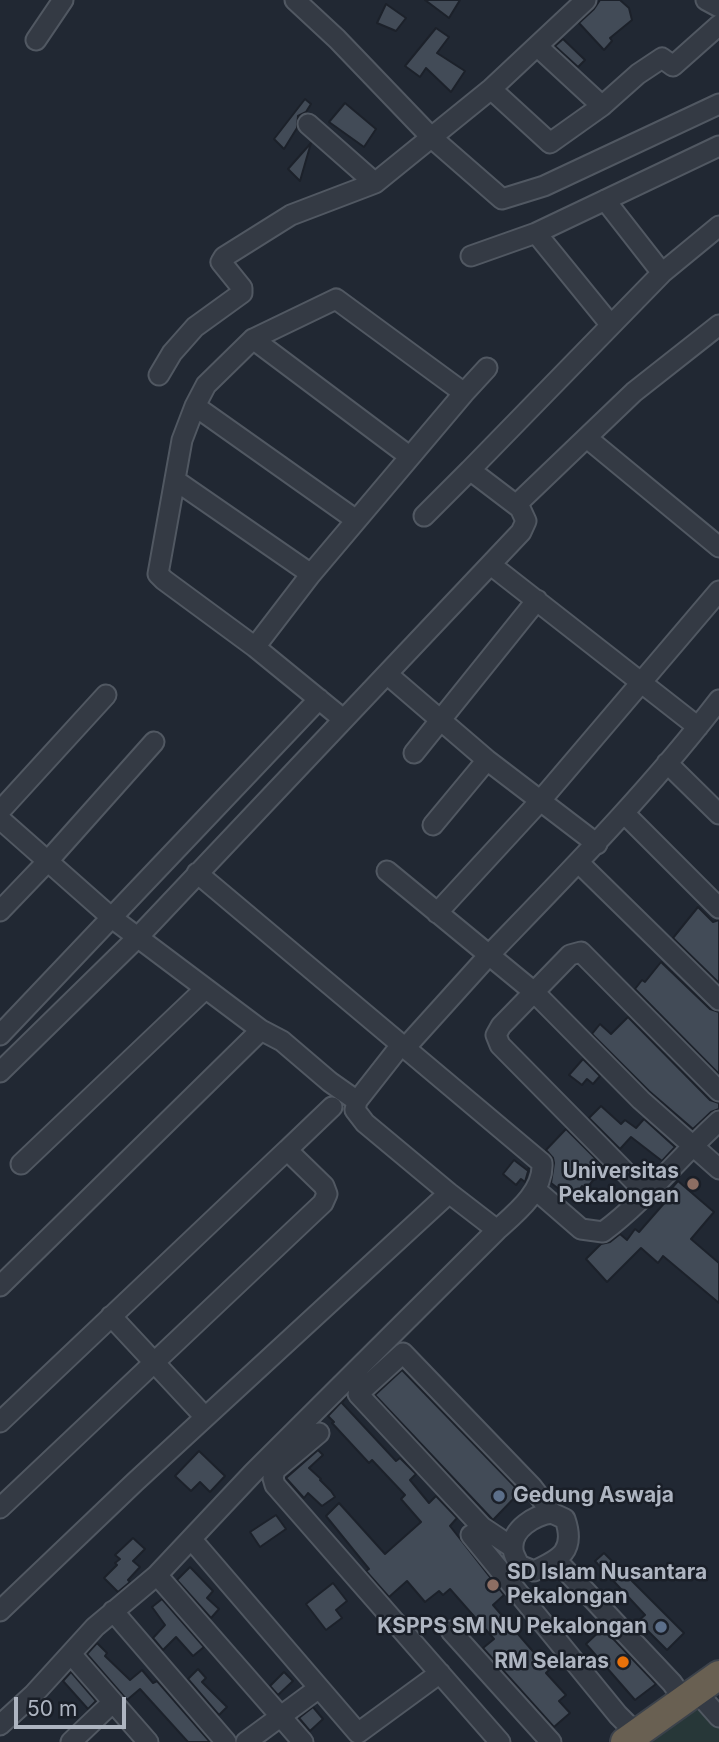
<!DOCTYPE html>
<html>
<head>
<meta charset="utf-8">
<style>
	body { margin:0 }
	#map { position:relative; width:719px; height:1742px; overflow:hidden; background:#212833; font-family:Inter,sans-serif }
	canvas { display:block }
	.scale { position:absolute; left:14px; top:1697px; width:112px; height:32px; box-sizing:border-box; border:4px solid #aeb5c1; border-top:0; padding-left:9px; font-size:21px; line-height:24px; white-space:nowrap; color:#aeb5c1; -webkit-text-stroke:5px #1a1f28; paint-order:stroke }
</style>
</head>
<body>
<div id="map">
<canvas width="719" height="1742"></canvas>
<div class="scale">50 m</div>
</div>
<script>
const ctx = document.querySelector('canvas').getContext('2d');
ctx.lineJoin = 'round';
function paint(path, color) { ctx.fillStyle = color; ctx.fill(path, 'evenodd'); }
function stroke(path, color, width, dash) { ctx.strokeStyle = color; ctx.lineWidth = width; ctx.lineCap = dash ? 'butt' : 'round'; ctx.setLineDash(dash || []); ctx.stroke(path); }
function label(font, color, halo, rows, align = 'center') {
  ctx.font = font + ' Inter,sans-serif'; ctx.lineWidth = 5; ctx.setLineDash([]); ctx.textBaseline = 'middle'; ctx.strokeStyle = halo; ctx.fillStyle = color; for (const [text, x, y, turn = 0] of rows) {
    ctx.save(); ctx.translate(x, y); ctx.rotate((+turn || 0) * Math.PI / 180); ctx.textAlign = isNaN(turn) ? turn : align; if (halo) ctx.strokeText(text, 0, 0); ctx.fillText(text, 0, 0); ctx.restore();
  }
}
paint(new Path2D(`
	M696,1701l23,26v15h-92z`), '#273738');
const building = new Path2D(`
	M425,0h35l-11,18z
	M600,0h20l9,8 3,12 -22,18 2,3 -8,9 -25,-27 15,-14z
	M386,4l20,14 -10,13 -19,-8z
	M436,28l13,9 -12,16 28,18 -14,21 -25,-24 -6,9 -15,-11z
	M563,39l22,21 -7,7 -23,-21z
	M305,99l6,5 -5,8 -8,4 -1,12 -13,21 -10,-10z
	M345,103l31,26 -12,18 -35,-25z
	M311,143l-11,38 -12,-12z
	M698,907l15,15 6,-2v63l-46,-45z
	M661,962l49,47 9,3v62l-84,-85 7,-9 3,2z
	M628,1017l82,83 9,3v6l-8,3 -18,17 -44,-38 -57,-57 8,-10 11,10z
	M583,1059l17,17 -7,8 -6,-5 -5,6 -13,-10z
	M601,1106l20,18 4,-4 11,8 8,-9 31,28 -13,14 -31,-24 -11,12 -31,-31z
	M566,1129l38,38 -18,22 -4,-3 -10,13 -21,-16 3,-20 -1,-5 -7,-8z
	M514,1160l13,10 2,-2 -4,14 -4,-3 -5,6 -13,-11z
	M678,1181l36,31 -23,27 28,24v40l-56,-47 -5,7 -17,-15 -34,34 -21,-23 15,-15 9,-2 10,-8 7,6 8,-11 4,3 35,-40 -3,-3z
	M402,1370l118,122 -27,28 -118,-125z
	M346,1397l-4,6 54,58 4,-3 16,16 -6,6 19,23 7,-7 21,22 -7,8 54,69 -11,10 56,65 -3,3 20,22 -7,6 11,12 -16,14 -71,-79 11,-9 -44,-50 -7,6 -4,-4 -14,11 -18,-21 -18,16 -23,-26 3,-2 -43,-53 13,-13 46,51 36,-32 -20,-23 4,-4 -33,-35 -3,3 -37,-40 2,-1 -6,-6z
	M318,1450l5,5 -14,13 12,11 -1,1 11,11 4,6 -13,9 -14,-13 -4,5 -18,-20z
	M199,1451l26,25 -15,16 -10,-10 -9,9 -16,-15z
	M276,1515l10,14 -26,18 -10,-15z
	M133,1538l12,11 -12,12 7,6 -12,13 2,2 -12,10 -14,-14 13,-13 -2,-2 5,-4 -5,-4z
	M604,1553l80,80 -17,17 -29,-29 7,-6 -50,-54z
	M190,1567l23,24 -6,7 12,11 -8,9 -34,-38z
	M333,1583l14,18 -11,9 6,8 -16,12 -20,-26z
	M162,1599l42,48 -11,9 -17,-19 -13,13 -10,-12 12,-13 -13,-18z
	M603,1628l53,56 -21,16 -49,-56z
	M97,1643l10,10 -2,3 25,24 12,-10 11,13 4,-2 53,61h-22l-48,-53 -13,11 -40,-46z
	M198,1669l8,9 -4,4 25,25 -8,8 -31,-36z
	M71,1672l25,29 -8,8 -25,-28z
	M284,1672l9,9 -15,14 -8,-9z
	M313,1707l10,12 -13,12 -11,-13z`);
paint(building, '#424b57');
stroke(building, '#1c212a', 2);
const minor = new Path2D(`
	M295,0l42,39 95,99 70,61 42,-13 175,-82
	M706,0l13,7
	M36,40l27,-40
	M537,46l65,60 36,-32 24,-16 11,8 46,-41
	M491,89l59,54 52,-37
	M308,124l67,59
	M605,200l57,73
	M536,233l74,91
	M471,256l65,-23 183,-87
	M336,299l128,94 -153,181 -56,73 -91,-67 -6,-6 24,-134 13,-34 11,-21 47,-46z
	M253,339l156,117
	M159,375l13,-22 23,-26 47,-34v-5l-21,-26 3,-5 67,-42 84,-32 116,-94 95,-89
	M464,393l23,-25
	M195,406l161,114
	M587,438l132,109
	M175,480l136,94
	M516,505l118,-113 85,-67
	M424,516l46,-46
	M491,565l207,162
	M255,647l88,72
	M387,674l100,86 110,84
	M719,700c-70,91 -151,173 -230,255l45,37 107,108 78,69
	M414,753l123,-153
	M667,763l52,51
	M0,811l106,-116
	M624,813l95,95
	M0,819l112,99 149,112 21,11 48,41 27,19
	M433,825l54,-65
	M579,863l140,137
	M387,871l102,84 -84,93
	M197,873l345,290c2,28 -26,50 -45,67l-48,-37 -84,-70 -10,-13 2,-9 44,-56
	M0,911l47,-49 107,-120
	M437,913l104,-113 178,-209
	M0,1035l319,-336
	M0,1072l138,-135 383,-405 5,-11 -6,-13 -50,-38 192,-197 57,-47
	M287,1150l45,-43
	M21,1164l184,-175
	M536,1190l45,39 22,3c43,-32 76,-75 116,-111
	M647,1194l-147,-149 -4,-10 5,-9 69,-71 11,-3 138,139
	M0,1286l261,-256
	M111,1316l94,101
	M0,1422l287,-272 37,36 3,8 -4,9 -323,305
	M319,1433l-44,37 -2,8 2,7 225,257
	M552,1513l13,6c11,32 -5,40 -31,52l-15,-6c-2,-5 -6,-11 -6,-16 -2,-20 22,-34 39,-36z
	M471,1535l147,180 19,19
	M192,1540l166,193 82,-60
	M512,1547l-30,-20 -124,-133 45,-41 129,134 20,26
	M557,1561l115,122 12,17
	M157,1575l96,-102 244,-243
	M0,1611l135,-129 314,-289
	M113,1611l113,131
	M451,1631l100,111
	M71,1654l77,88
	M696,1691l23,26
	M0,1725l34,-31 61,-67 62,-52 146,167
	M71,1742l42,-40
	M246,1742l73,-54`);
const highway = new Path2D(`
	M625,1742l94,-67`);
stroke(minor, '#515862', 23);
stroke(highway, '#3c424b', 32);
stroke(minor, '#343a44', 19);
stroke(highway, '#696052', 28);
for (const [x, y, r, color] of [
	[693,1184,7,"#8d6e63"],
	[499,1496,7,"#5c6f8a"],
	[493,1585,7,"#8d6e63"],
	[661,1627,7,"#5c6f8a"],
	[623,1662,7,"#e8710a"]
]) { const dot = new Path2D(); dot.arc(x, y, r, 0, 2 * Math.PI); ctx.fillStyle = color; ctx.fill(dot); stroke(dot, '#1a1f28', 2.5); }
label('bold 21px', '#aeb5c1', '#1a1f28', [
	["Universitas",679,1172],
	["Pekalongan",679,1196],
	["Gedung Aswaja",513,1496,"left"],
	["SD Islam Nusantara",507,1573,"left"],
	["Pekalongan",507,1597,"left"],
	["KSPPS SM NU Pekalongan",647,1627],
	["RM Selaras",609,1662]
], 'right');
</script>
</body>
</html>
